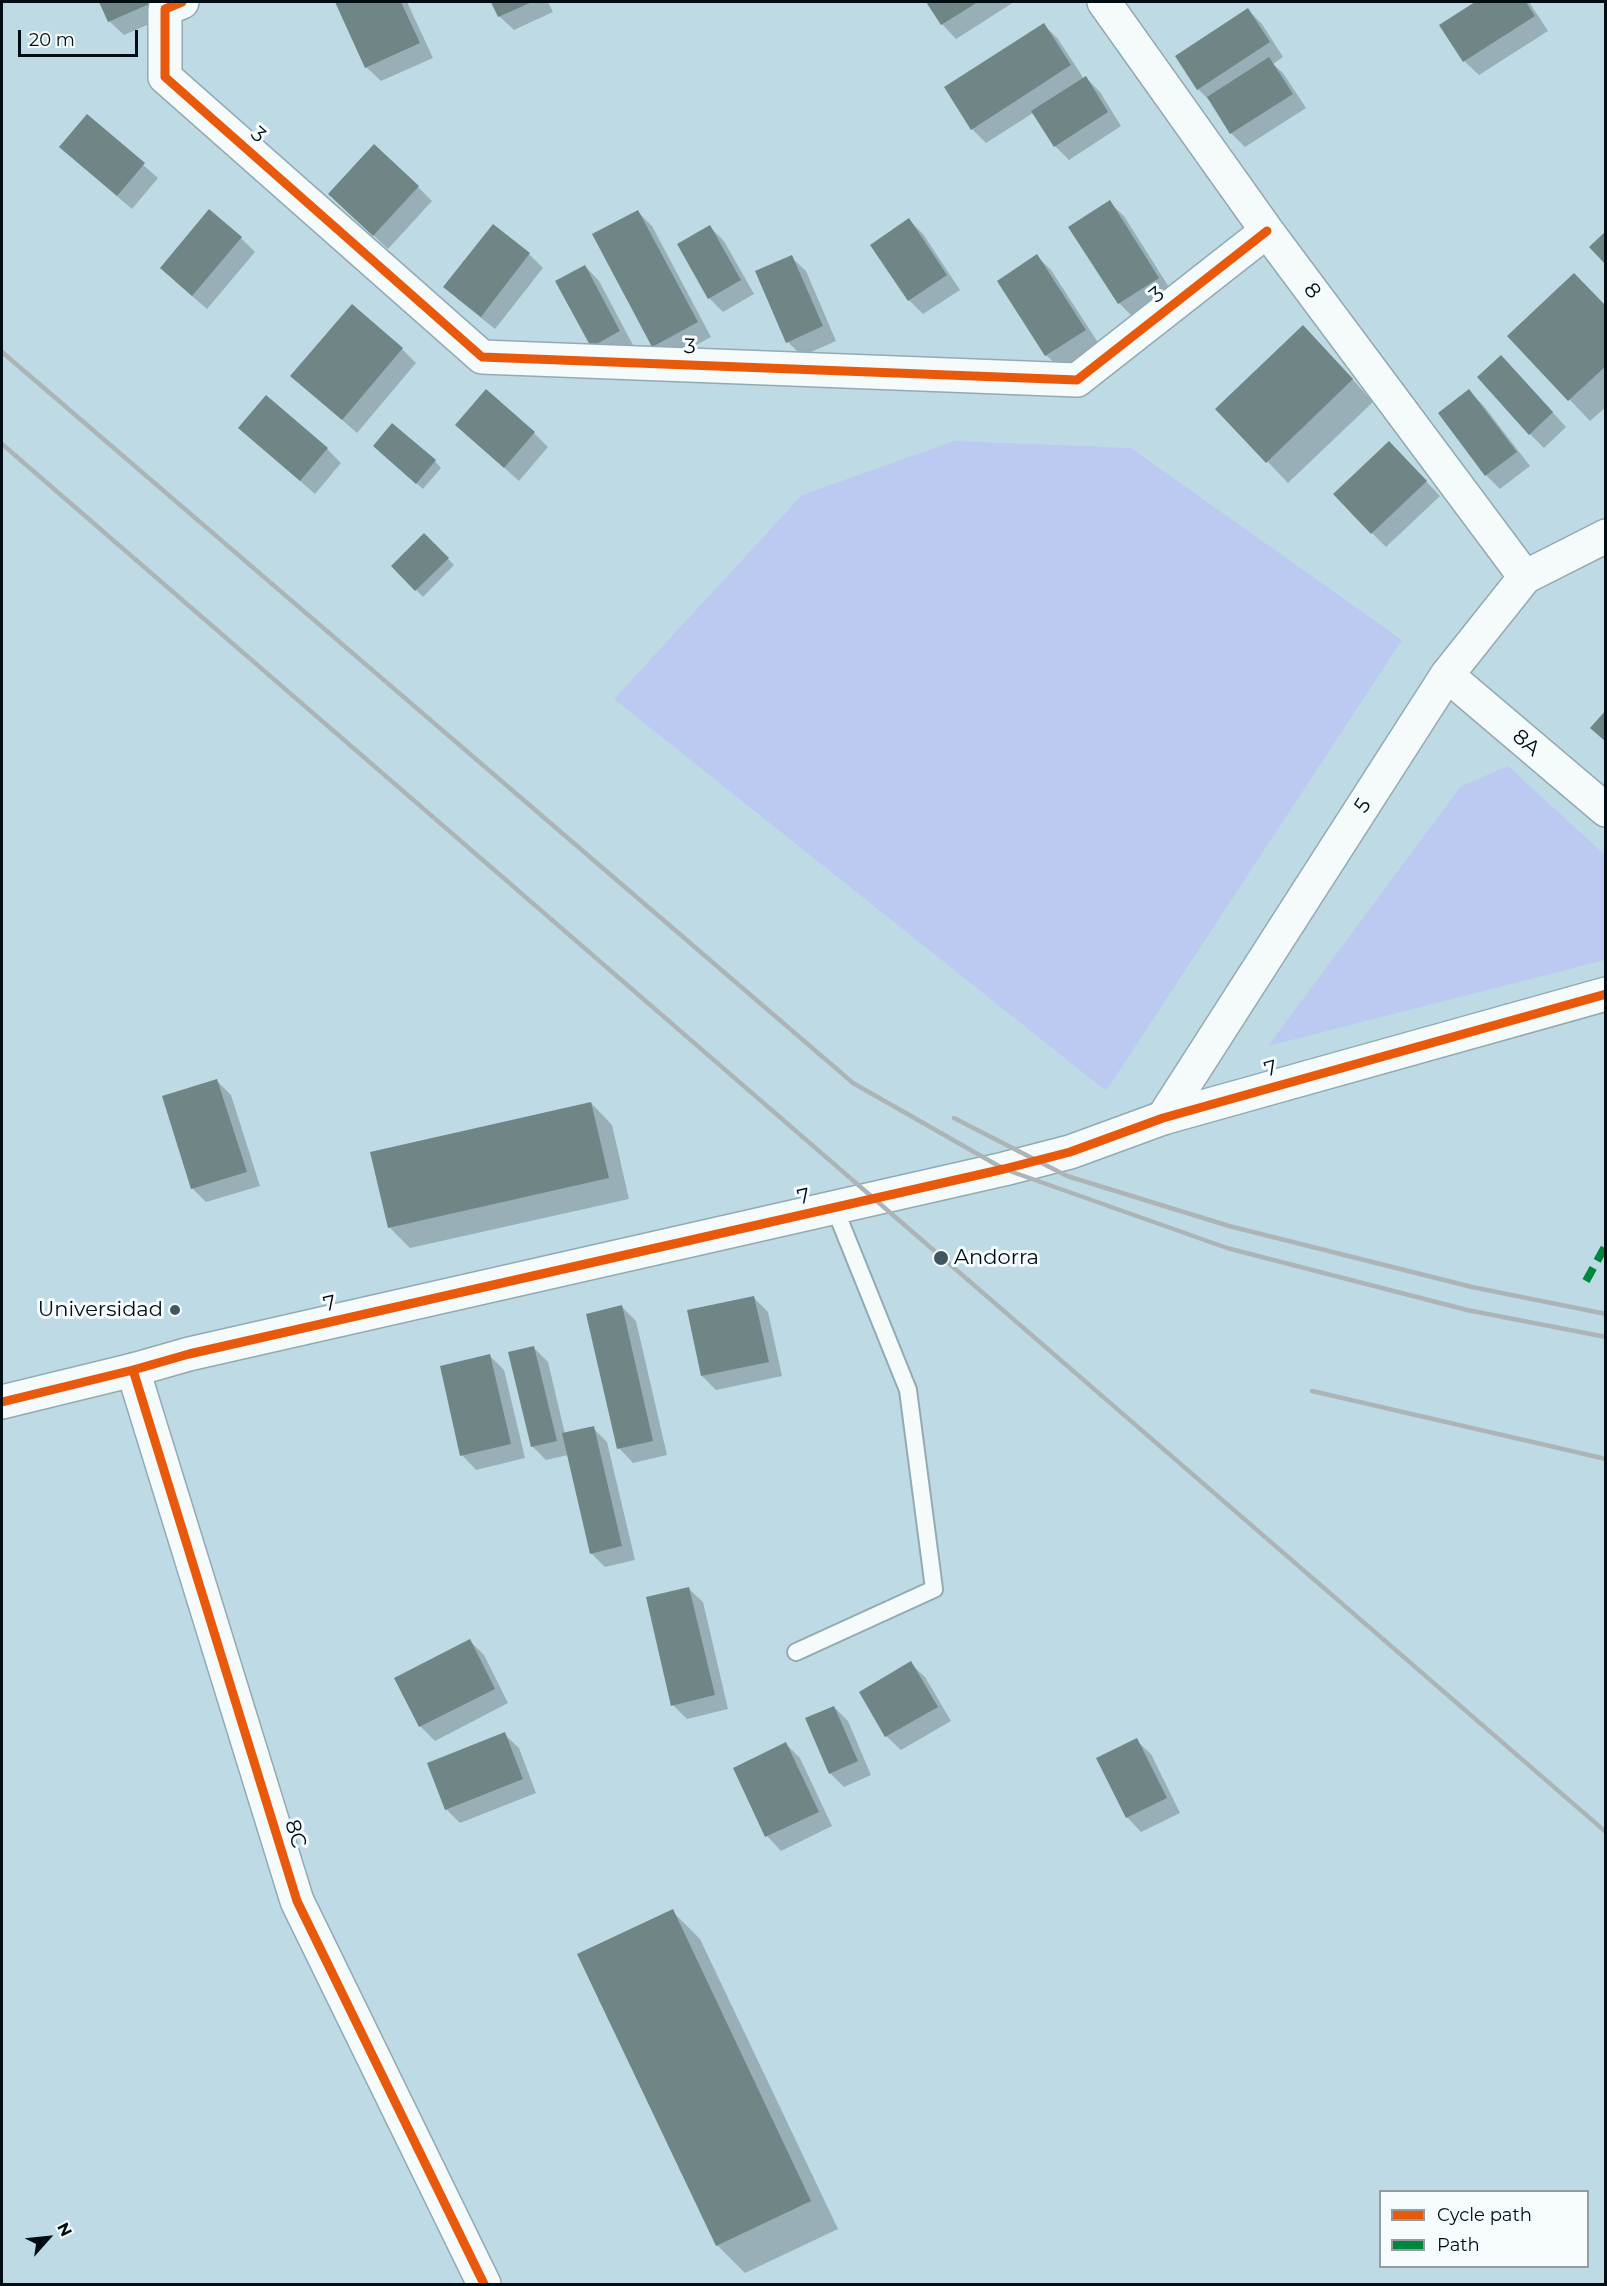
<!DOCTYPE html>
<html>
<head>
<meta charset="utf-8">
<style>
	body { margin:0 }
	#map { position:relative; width:1607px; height:2286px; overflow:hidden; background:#bedbe5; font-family:Montserrat,sans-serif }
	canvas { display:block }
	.frame { position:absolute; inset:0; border:3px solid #000e14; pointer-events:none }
	.legend { position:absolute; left:1379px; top:2190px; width:210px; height:78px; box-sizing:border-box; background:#f6fbfd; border:2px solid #949ca0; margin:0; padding:8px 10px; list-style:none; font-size:18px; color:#000e14 }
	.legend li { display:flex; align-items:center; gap:12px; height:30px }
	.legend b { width:30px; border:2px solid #949ca0 }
	.north { position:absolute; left:18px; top:2208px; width:60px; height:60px; -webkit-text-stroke:4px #f6fbfd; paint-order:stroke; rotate:63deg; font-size:16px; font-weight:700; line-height:24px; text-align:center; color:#000e14 }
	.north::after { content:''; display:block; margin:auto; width:21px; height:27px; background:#000e14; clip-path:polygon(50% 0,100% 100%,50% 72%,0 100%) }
	.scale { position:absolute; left:18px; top:30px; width:120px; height:27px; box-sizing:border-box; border:3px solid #000e14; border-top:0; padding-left:8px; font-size:18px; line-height:21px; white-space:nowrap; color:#000e14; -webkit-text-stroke:4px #f6fbfd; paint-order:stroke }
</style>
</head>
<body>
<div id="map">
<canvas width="1607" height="2286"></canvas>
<div class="frame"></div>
<ul class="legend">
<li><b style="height:8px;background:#e8590c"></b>Cycle path</li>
<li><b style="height:8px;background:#00873e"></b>Path</li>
</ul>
<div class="north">N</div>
<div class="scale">20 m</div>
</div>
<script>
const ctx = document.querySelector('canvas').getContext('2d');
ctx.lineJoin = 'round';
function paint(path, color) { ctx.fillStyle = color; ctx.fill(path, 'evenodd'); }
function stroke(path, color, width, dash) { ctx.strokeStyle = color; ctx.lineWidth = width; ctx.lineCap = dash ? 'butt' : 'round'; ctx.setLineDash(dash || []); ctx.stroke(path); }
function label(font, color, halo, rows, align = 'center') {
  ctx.font = font + ' Montserrat,sans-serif'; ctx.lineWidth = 6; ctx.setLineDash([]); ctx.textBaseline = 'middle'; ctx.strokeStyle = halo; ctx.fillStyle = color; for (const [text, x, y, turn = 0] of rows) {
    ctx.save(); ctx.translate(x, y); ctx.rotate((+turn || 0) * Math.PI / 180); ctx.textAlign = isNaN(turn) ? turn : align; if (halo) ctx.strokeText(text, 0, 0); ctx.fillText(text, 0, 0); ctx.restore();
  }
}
paint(new Path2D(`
	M954,441l177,7 271,192 -296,451 -492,-392 188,-204z
	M1508,766l97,89v105l-337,86 193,-260z`), '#bccaf1');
paint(new Path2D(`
	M101,2h63l6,13 -46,20 -15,-14z
	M337,2h70l26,56 -52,23 -15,-14z
	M493,2h55l5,10 -39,18 -15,-14z
	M927,2h87l-58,37 -14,-15z
	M1477,2h52l19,29 -69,44 -15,-14 -23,-36z
	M1248,10l14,14 21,33 -10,7 10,9 23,35 -61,39 -14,-14 -19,-30 -14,-14z
	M1044,25l14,14 26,40 2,-1 14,14 21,34 -52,34 -14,-14 -22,-33 -47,30 -14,-14z
	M88,116l70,62 -26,31 -56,-48z
	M418,187l14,14 -44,48 -44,-41z
	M1109,202l15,14 48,76 -39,25 -14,-14 -49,-76z
	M638,212l14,14 59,111 -43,23 -14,-14z
	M909,220l14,14 37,56 -37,24 -14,-14z
	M493,226l36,28 14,14 -48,61 -35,-28 -15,-14z
	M710,227l14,14 30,53 -31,18 -14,-14z
	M241,238l14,14 -48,57 -31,-27z
	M1037,256l14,14 48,74 -38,25 -15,-14z
	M791,257l15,14 30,70 -34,15 -14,-14z
	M585,266l14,15 34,64 -27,15 -14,-14z
	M1606,307v100l-16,14 -81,-85z
	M1324,348l49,54 -85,81 -21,-22z
	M402,349l14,14 -59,70 -65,-57z
	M1515,371l51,56 -22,21 -14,-14z
	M1469,391l14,14 47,61 -30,23 -14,-14z
	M457,425l77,8 14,14 -29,34z
	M240,428l87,21 14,14 -26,31z
	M381,453l54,8 6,7 -18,21z
	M1403,457l37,39 -54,51 -14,-14z
	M424,535l30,30 -31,32 -30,-31z
	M217,1081l14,14 29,91 -54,16 -14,-14z
	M591,1103l21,22 17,74 -219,49 -21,-21z
	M754,1298l14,14 14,64 -66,14 -14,-14z
	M622,1307l14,14 31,134 -34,8 -14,-15z
	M534,1348l14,14 17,72 28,-6 14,14 28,118 -30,7 -14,-14 -23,-98 -22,5 -14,-14z
	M490,1356l14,14 21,88 -49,12 -14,-15z
	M688,1588l15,14 25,107 -41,10 -14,-14z
	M470,1641l14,14 24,48 -73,38 -15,-15 -24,-48z
	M910,1663l15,14 26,44 -50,29 -15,-14z
	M834,1707l14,14 23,54 -27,12 -14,-14z
	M504,1734l15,14 17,45 -76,30 -14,-14z
	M1136,1740l15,14 29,59 -39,19 -14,-15 -29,-58z
	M786,1744l14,14 32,68 -51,25 -14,-15 -32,-68z
	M672,1911l28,28 138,290 -93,44 -28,-28z`), '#0003');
paint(new Path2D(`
	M99,2h55l-46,20z
	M335,2h66l19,41 -55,25z
	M491,2h41l-34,15z
	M926,2h52l-37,23z
	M1475,2h51l9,14 -72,46 -24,-37z
	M1248,8l22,34 -73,48 -22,-34z
	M1044,23l27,42 -100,65 -27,-43z
	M1269,57l24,37 -63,40 -23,-37z
	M1086,76l22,36 -54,35 -23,-36z
	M87,114l58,49 -28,33 -58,-49z
	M374,144l45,42 -46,50 -45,-42z
	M1110,200l49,78 -41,26 -50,-77z
	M209,209l33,28 -50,59 -32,-28z
	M638,210l60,112 -46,25 -60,-113z
	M909,218l38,57 -39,26 -38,-56z
	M493,224l37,29 -49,64 -38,-30z
	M710,225l31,55 -33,19 -31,-55z
	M1606,231v34l-17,-18z
	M1037,254l49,76 -41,26 -48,-75z
	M792,255l31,71 -37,17 -31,-72z
	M585,265l35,66 -29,16 -36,-66z
	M1574,273l32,33v60l-38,35 -61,-65z
	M352,304l51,44 -61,72 -52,-44z
	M1303,325l50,54 -87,84 -51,-54z
	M1501,355l52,57 -24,23 -52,-58z
	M486,389l49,43 -31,36 -49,-43z
	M1469,389l48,63 -32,24 -47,-63z
	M266,395l62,53 -28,33 -62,-53z
	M392,423l44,37 -20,24 -43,-38z
	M1389,441l38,40 -56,53 -38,-40z
	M424,533l25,25 -34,33 -24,-25z
	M1606,710v32l-16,-14z
	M217,1079l30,93 -56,17 -29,-93z
	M591,1102l18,76 -221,50 -18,-76z
	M754,1296l15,66 -68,14 -14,-66z
	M622,1305l31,136 -36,8 -31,-135z
	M534,1346l23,95 -26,6 -23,-95z
	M490,1354l21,90 -51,12 -20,-90z
	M594,1426l28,120 -32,8 -28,-121z
	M689,1587l26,108 -44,11 -25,-109z
	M470,1639l25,50 -76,38 -25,-49z
	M911,1661l27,46 -53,30 -26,-45z
	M834,1706l24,55 -29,13 -24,-56z
	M505,1732l18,47 -78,31 -18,-47z
	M1137,1738l30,60 -41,20 -30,-60z
	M786,1742l33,70 -54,25 -32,-69z
	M673,1909l138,292 -95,45 -139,-292z`), '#708686');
const lane = new Path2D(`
	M796,1652l138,-63 -26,-199 -73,-181`);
const street = new Path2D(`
	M182,2l-17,7v68l317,280 595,23 190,-149
	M1104,2l163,229 258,346
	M1447,675l159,135
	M1163,1118l284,-443 78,-98 81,-41
	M133,1370l164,531 187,383`);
const secondary = new Path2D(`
	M2,1402l131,-32 56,-16 815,-185 66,-17 93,-34 443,-124`);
stroke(lane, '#93aab1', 20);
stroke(street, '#93aab1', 36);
stroke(secondary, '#93aab1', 36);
stroke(lane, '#f5fafb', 16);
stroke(street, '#f5fafb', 33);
stroke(secondary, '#f5fafb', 33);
stroke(new Path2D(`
	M2,352l851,731 151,86 223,79 240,62 139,27
	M2,444l1604,1388
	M954,1118l113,58 162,50 243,61 134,27
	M1312,1391l294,68`), '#adb4b6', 4.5);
stroke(new Path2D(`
	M1586,1281l20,-36`), '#00873e', 8, [15, 8]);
stroke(new Path2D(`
	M182,2l-17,7v68l317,280 595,23 190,-149
	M133,1370l164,531 187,383
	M2,1402l131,-32 56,-16 815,-185 66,-17 93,-34 443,-124`), '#e8590c', 9);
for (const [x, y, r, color] of [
	[941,1258,8,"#42565d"],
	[175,1310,6,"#42565d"]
]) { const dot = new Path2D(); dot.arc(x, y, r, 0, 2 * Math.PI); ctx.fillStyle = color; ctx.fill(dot); stroke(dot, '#f6fbfd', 2); }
label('21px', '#000e14', '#f6fbfd', [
	["3",258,135,41],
	["8",1312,291,53],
	["3",1157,295,-38],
	["3",690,347,2],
	["8A",1526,743,40],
	["5",1363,806,-57],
	["7",1271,1069,-16],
	["7",804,1197,-13],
	["7",330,1304,-13],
	["8C",295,1834,73]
]);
label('21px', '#000e14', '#f6fbfd', [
	["Andorra",954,1258],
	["Universidad",163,1310,"right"]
], 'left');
</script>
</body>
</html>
